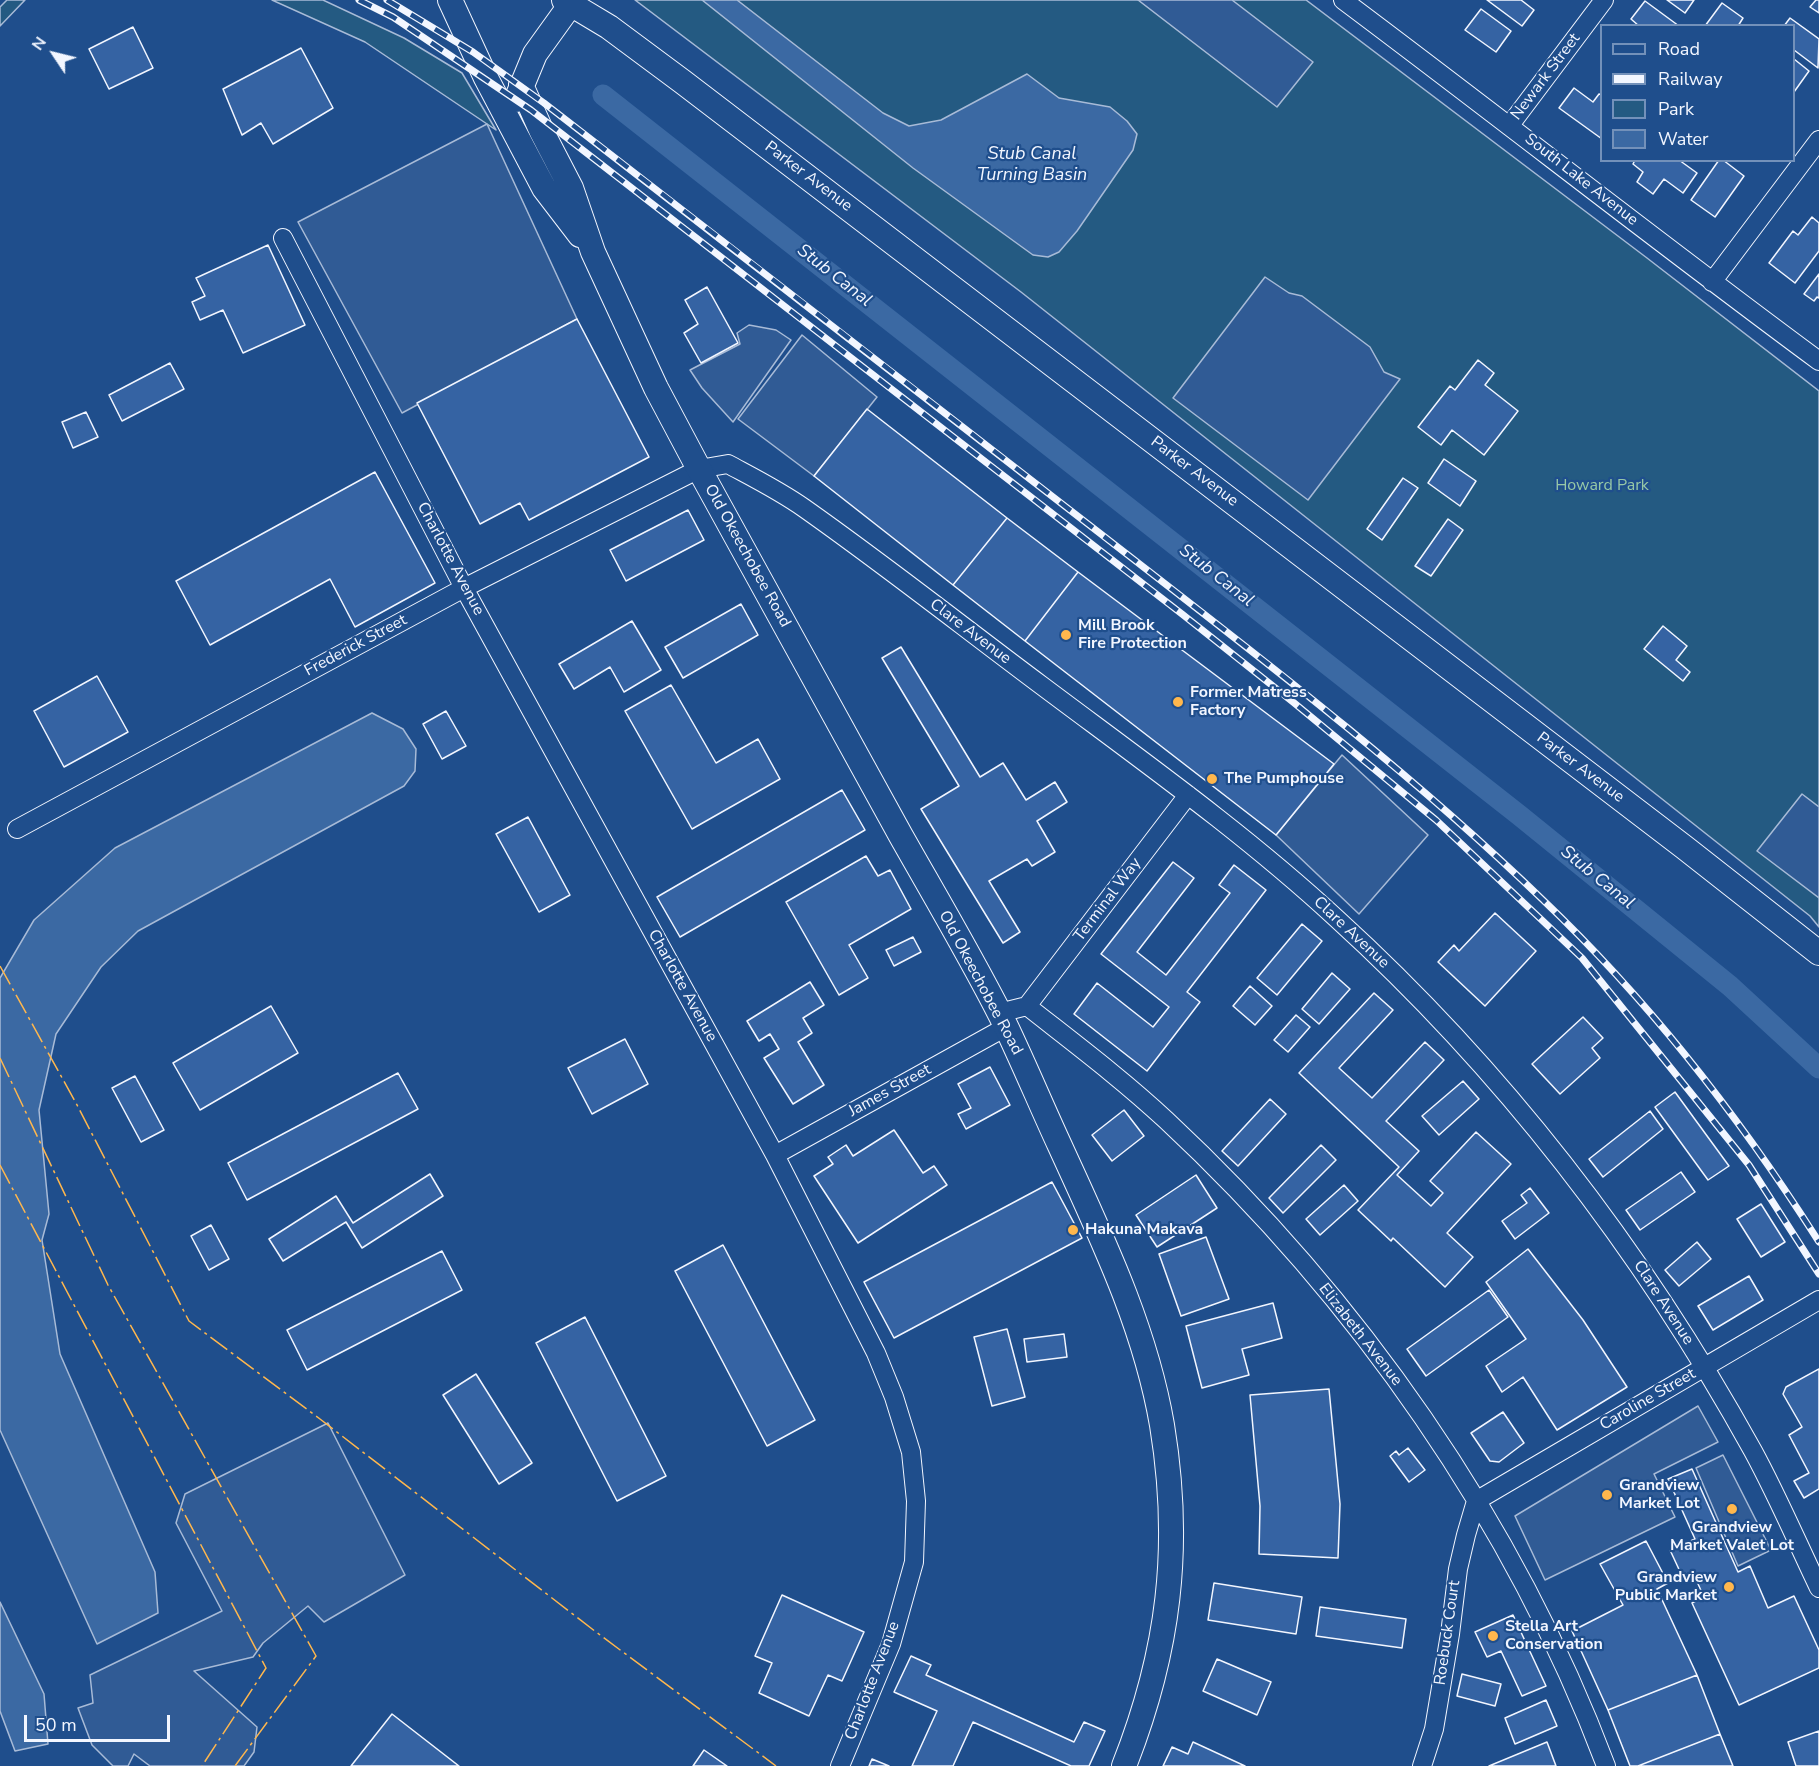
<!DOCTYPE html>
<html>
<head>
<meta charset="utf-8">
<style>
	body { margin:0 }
	#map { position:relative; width:1819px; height:1766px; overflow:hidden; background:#1f4e8c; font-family:"Nunito Sans",sans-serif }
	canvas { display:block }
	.legend { position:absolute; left:1600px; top:24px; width:195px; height:138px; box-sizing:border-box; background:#1f4e8c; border:2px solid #7391ba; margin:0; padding:8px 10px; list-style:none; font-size:18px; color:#f2f6ff }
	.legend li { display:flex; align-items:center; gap:12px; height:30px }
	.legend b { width:30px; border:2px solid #7391ba }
	.north { position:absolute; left:24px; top:24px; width:60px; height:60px; -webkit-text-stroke:4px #1f4e8c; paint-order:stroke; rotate:305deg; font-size:16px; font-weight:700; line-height:24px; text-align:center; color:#f2f6ff }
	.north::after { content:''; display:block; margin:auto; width:21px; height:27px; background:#f2f6ff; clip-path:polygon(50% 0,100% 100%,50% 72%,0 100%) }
	.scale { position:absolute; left:24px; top:1715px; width:146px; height:27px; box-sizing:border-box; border:3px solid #f2f6ff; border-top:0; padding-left:8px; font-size:18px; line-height:21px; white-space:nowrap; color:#f2f6ff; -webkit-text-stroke:4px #1f4e8c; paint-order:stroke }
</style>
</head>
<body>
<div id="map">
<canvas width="1819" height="1766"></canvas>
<ul class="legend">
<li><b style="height:8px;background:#1f4e8c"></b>Road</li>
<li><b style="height:8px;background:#f2f6ff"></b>Railway</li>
<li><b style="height:16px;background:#245a82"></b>Park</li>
<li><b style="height:16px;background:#3b69a3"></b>Water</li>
</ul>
<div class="north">N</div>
<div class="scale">50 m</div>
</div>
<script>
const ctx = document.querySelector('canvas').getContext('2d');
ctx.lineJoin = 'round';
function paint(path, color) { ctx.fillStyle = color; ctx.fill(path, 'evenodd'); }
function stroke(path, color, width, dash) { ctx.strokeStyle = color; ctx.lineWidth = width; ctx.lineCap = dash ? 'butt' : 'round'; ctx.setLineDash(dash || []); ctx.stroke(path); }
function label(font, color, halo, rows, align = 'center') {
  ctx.font = font + ' "Nunito Sans",sans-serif'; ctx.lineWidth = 4.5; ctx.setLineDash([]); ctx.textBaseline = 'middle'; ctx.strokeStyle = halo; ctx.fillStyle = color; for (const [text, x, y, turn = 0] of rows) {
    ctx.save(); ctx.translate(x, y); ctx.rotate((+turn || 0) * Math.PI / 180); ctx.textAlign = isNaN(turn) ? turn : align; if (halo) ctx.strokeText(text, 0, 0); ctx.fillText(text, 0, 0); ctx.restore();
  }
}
const green = new Path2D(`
	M7,0h18l-25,26v-19z
	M272,0h51l81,38 58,35 34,57 -131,-88z
	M635,0h671l341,258 172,133v536l-9,-11 -789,-624z`);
paint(green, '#245a82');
stroke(green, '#a8bbd7', 1.5);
const parking = new Path2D(`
	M1138,0h94l81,62 -36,45z
	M487,124l90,195 -175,94 -104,-191z
	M1265,277l24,16 13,3 68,51 14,25 16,7 -92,121 -135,-102z
	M749,325l27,5 15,10 -58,82 -31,-34 -12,-18 50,-26 -3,-11z
	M802,335l75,62 -63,79 -76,-57z
	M1342,755l86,80 -69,79 -83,-79z
	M1802,794l17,13v91l-62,-47z
	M1698,1406l20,36 -64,32 21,43 -130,63 -30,-64z
	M328,1423l77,152 -81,47 -16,-16 -45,37 -10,14 -59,14 63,56 -3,25 -10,14h-94l-16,-12 -6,12h-15l-21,-21 -14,-37 15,-5 -3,-28 132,-64 -46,-88 9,-29z
	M1723,1455l48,95 -33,16 -42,-98z`);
paint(parking, '#305b95');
stroke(parking, '#a8bbd7', 1.5);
const water = new Path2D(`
	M702,0h35l146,113 26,13 32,-6 86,-46 32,24 51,9 17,14 10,13 -4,16 -56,81 -18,21 -11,5 -15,-2 -120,-87z
	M372,713l31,16 13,20 -1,22 -11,15 -266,145 -37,36 -45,67 -17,76 10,104 -7,26 18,114 95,218 3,41 -61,31 -97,-214v-452l34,-58 81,-72z
	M0,1602l44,92 4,50 -33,7 -15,-40z`);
paint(water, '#3b69a3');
stroke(water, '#a8bbd7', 1.5);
stroke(new Path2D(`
	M603,95l916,720 211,171 89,82`), '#3b69a3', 21);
const building = new Path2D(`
	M1487,0h34l13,10 -12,16z
	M1667,0h27l-9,13z
	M1816,0h3v13l-9,-6z
	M1645,1l34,25h-40l-8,-7z
	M1722,3l21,15 -5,8h-33z
	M1481,9l30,22 -15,21 -31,-22z
	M1790,18l29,21 -1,29 -24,-18v-24h-10z
	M133,27l20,41 -44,21 -20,-40z
	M301,48l32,60 -60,36 -12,-21 -19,12 -19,-46z
	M1794,59l15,12 -15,21z
	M1574,88l19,14 6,-8 3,1v44l-43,-31z
	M1635,160h44l18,13 -14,20 -19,-14 -11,15 -16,-12 6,-10 -10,-8z
	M1719,160h4l21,16 -29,41 -24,-17z
	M1812,217l7,6v28l-24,32 -26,-20 24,-32 5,4z
	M268,245l37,80 -62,28 -20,-43 -23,10 -8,-18 13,-6 -9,-18z
	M1819,274v24l-2,-1 -3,4 -10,-7z
	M707,287l31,56 -37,20 -17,-30 14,-9 -13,-24z
	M577,319l72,138 -120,63 -9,-17 -40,21 -63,-121z
	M1478,360l16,13 -9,12 33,26 -34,44 -32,-25 -11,15 -23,-18 32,-41 5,4z
	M170,363l14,26 -62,32 -13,-26z
	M867,409l140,109 -54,67 -139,-109z
	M86,412l12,25 -25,11 -11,-26z
	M1444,459l32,22 -16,25 -32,-23z
	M375,472l60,111 -80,44 -25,-48 -120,66 -34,-64z
	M1403,478l15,10 -36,52 -15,-11z
	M688,510l16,30 -78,41 -16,-31z
	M1007,518l71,54 -53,69 -72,-56z
	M1448,519l15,11 -32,46 -16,-10z
	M1078,572l256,192 -58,71 -251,-194z
	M741,604l17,31 -75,43 -18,-31z
	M632,621l29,49 -37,22 -14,-25 -36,22 -15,-25z
	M1663,626l24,20 -11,14 14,12 -7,9 -39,-32z
	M901,647l79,130 23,-14 23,37 29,-18 12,20 -30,19 18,31 -23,14 -5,-7 -38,22 31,51 -17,11 -82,-134 38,-23 -77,-128z
	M97,676l31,56 -64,35 -30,-56z
	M671,685l45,78 42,-24 22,40 -88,50 -67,-118z
	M446,711l20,35 -24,13 -19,-35z
	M842,790l23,40 -185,107 -23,-40z
	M528,817l42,78 -31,17 -43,-78z
	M866,856l12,20 12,-6 21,39 -62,36 19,33 -29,17 -53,-93z
	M1173,862l21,16 -57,74 29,23 64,-82 -11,-8 15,-20 32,25 -79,102 13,10 -53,69 -73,-57 23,-31 56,44 16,-20 -68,-53z
	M1495,913l41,38 -51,55 -47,-44 16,-17 5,6z
	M1302,924l20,17 -45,54 -20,-17z
	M913,937l8,15 -27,14 -8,-16z
	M1332,973l18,16 -31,35 -17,-15z
	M810,982l14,23 -21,13 9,15 -14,9 26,43 -31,19 -29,-46 15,-9 -9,-15 -11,7 -12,-20z
	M1250,986l22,20 -17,19 -22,-19z
	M1374,993l19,17 -54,58 33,30 53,-56 19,18 -58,61 33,30 -22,24 34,31 12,-13 -13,-12 46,-49 35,32 -64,69 26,24 -28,30 -52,-49 -2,3 -33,-31 41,-43 -100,-94z
	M271,1006l27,47 -98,57 -27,-47z
	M1296,1015l14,12 -22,25 -14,-12z
	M1583,1017l20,21 -11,10 8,10 -40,36 -28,-30z
	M625,1039l23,45 -56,30 -24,-46z
	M990,1067l20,38 -44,24 -8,-15 13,-6 -13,-24z
	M398,1073l20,36 -171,91 -19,-37z
	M135,1076l29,54 -23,12 -29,-54z
	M1463,1081l16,18 -40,36 -17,-19z
	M1675,1092l54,74 -21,14 -53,-73z
	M1270,1099l16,15 -48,52 -16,-15z
	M1124,1110l20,26 -32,25 -20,-26z
	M1650,1111l13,18 -60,48 -14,-18z
	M894,1130l29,43 11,-7 13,19 -89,58 -44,-67 19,-12 -5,-7 18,-12 7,11z
	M1321,1145l15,15 -53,53 -14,-15z
	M1681,1172l14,20 -55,38 -14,-20z
	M430,1174l13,22 -81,52 -16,-26 -63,39 -14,-22 67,-43 17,27z
	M1196,1175l21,33 -60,39 -21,-32z
	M1052,1182l30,56 -188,100 -30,-56z
	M1344,1185l14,16 -38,34 -14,-16z
	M1530,1188l19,25 -34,26 -13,-18 25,-18 -6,-8z
	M1761,1204l24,38 -24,15 -24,-38z
	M211,1225l18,34 -20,11 -18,-34z
	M1206,1237l23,62 -48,17 -22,-62z
	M1697,1242l14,17 -32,27 -14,-16z
	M723,1245l92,175 -48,26 -92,-175z
	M1528,1249l55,71 44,67 -70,43 -34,-53 -21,15 -16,-26 40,-27 -40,-57z
	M442,1251l20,39 -155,80 -20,-40z
	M1749,1276l14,24 -50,30 -15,-24z
	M1489,1290l19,27 -82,59 -19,-27z
	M1273,1303l9,35 -40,11 7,26 -47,13 -16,-62z
	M585,1317l81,159 -49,25 -81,-158z
	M1007,1329l18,68 -33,9 -18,-69z
	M1064,1334l3,23 -40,5 -3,-23z
	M1819,1369v120l-15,9 -10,-17 15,-8 -20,-38 13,-8 -19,-33 3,-7z
	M476,1374l56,89 -33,21 -56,-89z
	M1329,1389l11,115 -2,54 -79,-4 1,-48 -10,-111z
	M1503,1412l21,31 -25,19 -9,-1 -19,-28z
	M1408,1448l17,22 -16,12 -19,-26 6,-5 3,4z
	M1692,1469l46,103 12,-6 18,42 26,-12 25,54v18l-80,37 -47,-102 12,-6 -11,-24 -10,5 -13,-28 25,-11 -27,-60z
	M1646,1541l22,42 -11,6 40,86 -89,35 -36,-79 51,-26 -23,-41z
	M1214,1583l88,14 -6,37 -88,-14z
	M782,1595l82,37 -22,49 -14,-6 -19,41 -50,-23 13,-30 -17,-7z
	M1320,1607l86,12 -4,29 -86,-12z
	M1513,1615l33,71 -24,10 -21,-45 -14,6 -12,-25z
	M911,1656l20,9 -5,10 148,67 10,-20 21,9 -16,35h-18l-98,-44 -20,44h-41l25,-55 -43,-19z
	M1217,1659l54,23 -14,33 -54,-24z
	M1462,1674l39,10 -6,22 -38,-10z
	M1697,1675l23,59 -82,32h-8l-22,-56z
	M1546,1700l11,26 -42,18 -10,-26z
	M392,1714l67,52h-108z
	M1819,1731v35h-23l-8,-24z
	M1720,1734l13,32h-95z
	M1193,1742l52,24h-82l9,-19 16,7z
	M1547,1742l9,24h-67z
	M704,1750l23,16h-34z
	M872,1759l17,7h-20z`);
paint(building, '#3563a3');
stroke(building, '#f2f6ff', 1.5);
const street = new Path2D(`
	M1343,0c159,119 316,243 476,361
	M1510,125l94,-125
	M283,238l181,350 311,567 101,198 18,44 17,55 5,49 -2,61 -23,82 -51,122
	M1712,282l107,-142
	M17,829l447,-241 235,-119 29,-5c26,14 52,27 76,44 81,57 158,118 237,177 100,75 203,148 295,233 168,153 307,334 417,533 24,44 44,91 66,137
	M1027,1006l161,-211
	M999,1013l28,-7c47,37 95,73 139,114 191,178 348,401 440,646
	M775,1155l231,-128
	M1422,1766l12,-37 16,-95 8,-65 8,-34 10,-34 343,-201`);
const secondary = new Path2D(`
	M450,0l36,78 58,110 36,47
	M564,0l45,27 74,55 1001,765 135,106
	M521,85l21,47 29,56 22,64 63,136 43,81c67,123 135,245 202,367 34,60 69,119 100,180 21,43 39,87 59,130 41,90 85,180 102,279 20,122 7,227 -38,341
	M516,100l19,-46 36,-50`);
stroke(street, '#f2f6ff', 20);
stroke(secondary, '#f2f6ff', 26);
stroke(street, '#1f4e8c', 18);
stroke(secondary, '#1f4e8c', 24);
const rail = new Path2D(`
	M359,0l34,17 138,93 651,504 111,88 143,118 146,138 167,207 70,109
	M387,0l86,52 71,51c185,142 369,285 553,428 152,118 307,235 446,369 106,101 198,219 276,342`);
stroke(rail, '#f2f6ff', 7);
stroke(rail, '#1f4e8c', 4.5, [14]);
stroke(new Path2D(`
	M0,966l76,137 113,218 131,98 276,213 180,134
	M0,1058l108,227 208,371 -81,110
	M0,1165l266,503 -64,98`), '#ffb74d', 1.5, [21, 4.5, 3, 4.5]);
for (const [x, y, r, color] of [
	[1066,635,6,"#ffb74d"],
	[1178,702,6,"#ffb74d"],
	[1212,779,6,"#ffb74d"],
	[1073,1230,6,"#ffb74d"],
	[1607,1495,6,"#ffb74d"],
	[1732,1509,6,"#ffb74d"],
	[1729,1587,6,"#ffb74d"],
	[1493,1636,6,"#ffb74d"]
]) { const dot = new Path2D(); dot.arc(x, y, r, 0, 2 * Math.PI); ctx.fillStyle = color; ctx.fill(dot); stroke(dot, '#1f4e8c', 2); }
label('16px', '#f2f6ff', '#1f4e8c', [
	["Newark Street",1546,77,-53],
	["Parker Avenue",808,177,37],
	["South Lake Avenue",1581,180,38],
	["Parker Avenue",1194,472,37],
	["Old Okeechobee Road",747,556,61],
	["Charlotte Avenue",450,559,62],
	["Clare Avenue",970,632,37],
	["Frederick Street",356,646,-28],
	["Parker Avenue",1580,768,37],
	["Terminal Way",1108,900,-53],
	["Clare Avenue",1351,933,43],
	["Old Okeechobee Road",980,983,62],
	["Charlotte Avenue",682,986,61],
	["James Street",890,1091,-29],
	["Clare Avenue",1663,1303,57],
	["Elizabeth Avenue",1360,1335,52],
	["Caroline Street",1648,1400,-30],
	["Roebuck Court",1448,1633,-82],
	["Charlotte Avenue",873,1681,-69]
]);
label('16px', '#97c8a6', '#1f4e8c', [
	["Howard Park",1602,486]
]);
label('bold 16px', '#f2f6ff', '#1f4e8c', [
	["Mill Brook",1078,626],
	["Fire Protection",1078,644],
	["Former Matress",1190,693],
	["Factory",1190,711],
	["The Pumphouse",1224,779],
	["Hakuna Makava",1085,1230],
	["Grandview",1619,1486],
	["Market Lot",1619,1504],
	["Grandview",1732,1528,"center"],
	["Market Valet Lot",1732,1546,"center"],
	["Grandview",1717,1578,"right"],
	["Public Market",1717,1596,"right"],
	["Stella Art",1505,1627],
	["Conservation",1505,1645]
], 'left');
label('italic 18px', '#f2f6ff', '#1f4e8c', [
	["Stub Canal",1032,155],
	["Turning Basin",1032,176],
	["Stub Canal",834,276,38],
	["Stub Canal",1216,576,38],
	["Stub Canal",1597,878,39]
]);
</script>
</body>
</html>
